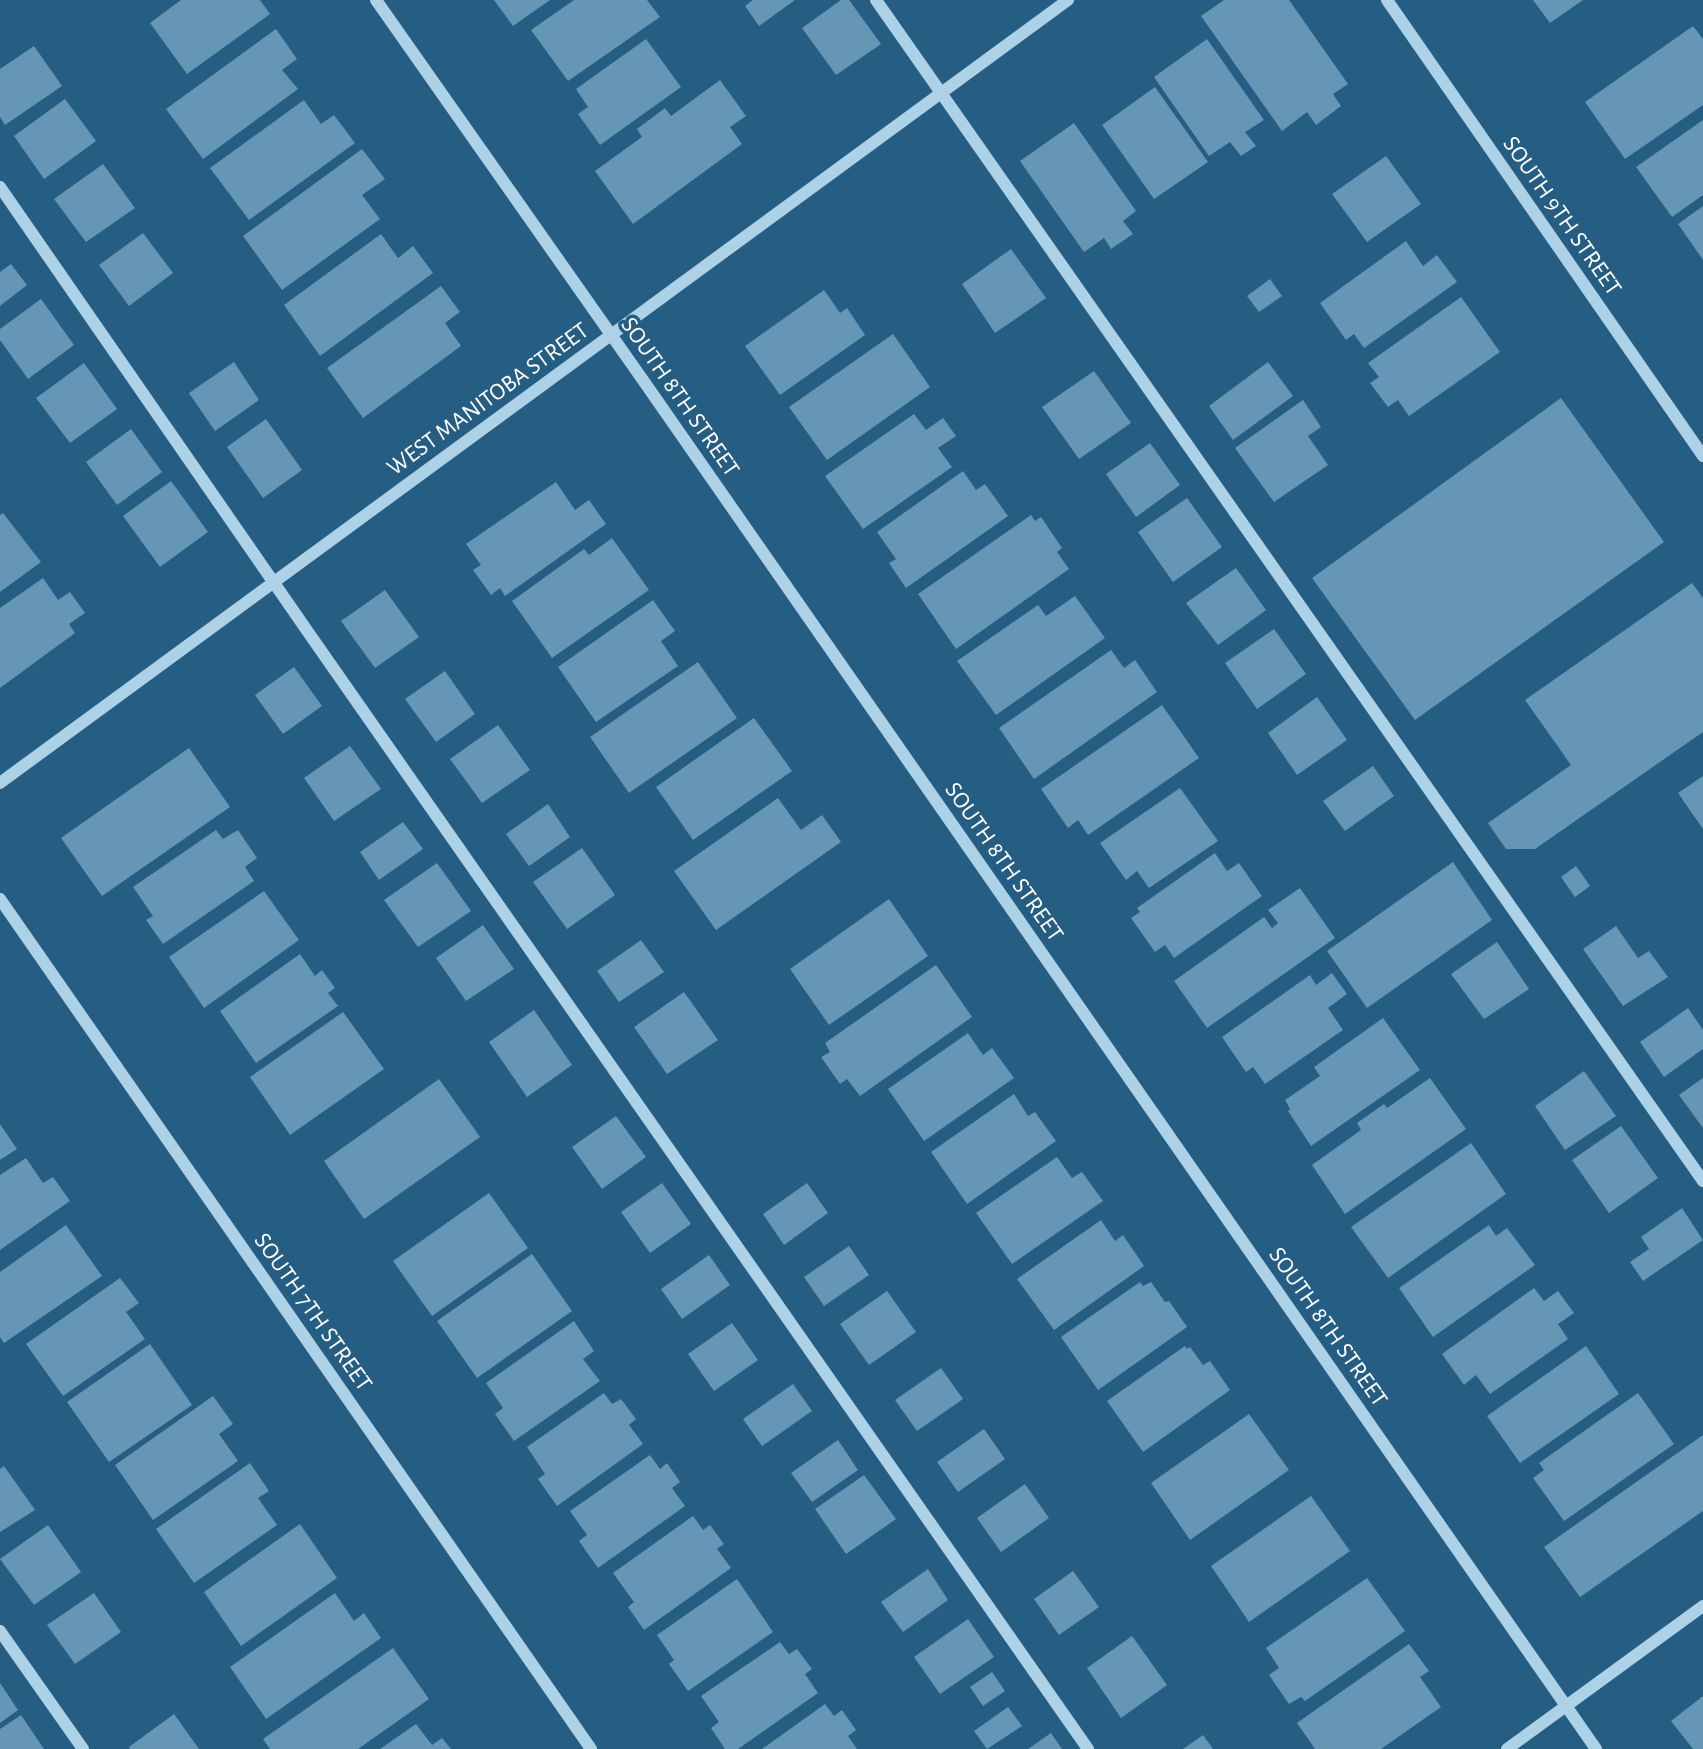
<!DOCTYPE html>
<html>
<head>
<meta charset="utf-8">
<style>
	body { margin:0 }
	canvas { display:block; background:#255d83 }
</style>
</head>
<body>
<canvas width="1703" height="1749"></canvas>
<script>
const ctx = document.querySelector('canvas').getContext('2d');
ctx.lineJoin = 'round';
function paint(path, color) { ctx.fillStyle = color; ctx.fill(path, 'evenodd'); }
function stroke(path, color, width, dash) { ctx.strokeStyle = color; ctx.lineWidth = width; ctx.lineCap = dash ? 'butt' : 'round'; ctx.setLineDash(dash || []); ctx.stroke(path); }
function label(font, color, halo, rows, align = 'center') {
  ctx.font = font + ' "Alegreya Sans",sans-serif'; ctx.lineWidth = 7; ctx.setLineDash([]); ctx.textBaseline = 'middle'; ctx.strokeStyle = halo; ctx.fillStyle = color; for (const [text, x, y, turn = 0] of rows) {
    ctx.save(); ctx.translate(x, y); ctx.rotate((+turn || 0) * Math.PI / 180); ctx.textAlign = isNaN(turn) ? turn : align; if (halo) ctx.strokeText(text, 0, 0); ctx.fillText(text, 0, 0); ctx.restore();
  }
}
paint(new Path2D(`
	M181,0h79l10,14 -83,60 -37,-51z
	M494,0h56l-37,26z
	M574,0h73l13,17 -92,64 -37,-51z
	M753,0h42l-36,26 -14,-20z
	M841,0h8l32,44 -45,31 -34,-47z
	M1224,0h65l59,84 -15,10 8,12 -25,19 -9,-13 -25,19 -81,-115z
	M1533,0h50l-33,23z
	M1693,26l10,13v66l-78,54 -40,-57z
	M276,29l21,30 -15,11 16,19 -95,70 -37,-50z
	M646,39l35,48 -81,58 -22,-31 10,-7 -12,-18z
	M1207,39l57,81 -19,12 11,14 -15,10 -11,-14 -21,14 -55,-79z
	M34,46l28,40 -57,39 -5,-8v-48z
	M720,80l26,36 -16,11 12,17 -109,80 -38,-53 47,-34 -5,-8 28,-21 6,8z
	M1155,87l53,75 -54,37 -52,-74z
	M65,99l31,42 -52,38 -30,-43z
	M304,100l17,24 13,-9 21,28 -106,77 -39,-52z
	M1703,120v75l-31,22 -36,-50z
	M1074,123l62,88 -13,10 10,13 -22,15 -7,-11 -20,14 -64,-91z
	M362,149l23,30 -23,16 18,24 -98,71 -39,-54z
	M1386,156l35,48 -54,38 -35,-48z
	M103,164l32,44 -49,34 -32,-43z
	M1703,206v54l-25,-36z
	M143,233l30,40 -44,33 -30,-41z
	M381,234l17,24 15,-12 20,27 -113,83 -36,-51z
	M1406,241l17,25 14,-11 20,27 -93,66 -10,-14 -8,6 -26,-37z
	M1011,249l35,49 -51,35 -33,-49z
	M11,264l16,21 -27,21v-34z
	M1270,279l12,17 -23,16 -12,-16z
	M441,286l19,26 -15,11 16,23 -98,72 -36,-50z
	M824,290l16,23 7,-5 18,27 -85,60 -35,-49z
	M1461,297l39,55 -91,64 -11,-16 -10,7 -18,-24 9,-6 -11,-14z
	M41,299l33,46 -46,34 -28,-39v-11z
	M893,334l37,53 -103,73 -38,-53z
	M234,362l25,38 -44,31 -26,-38z
	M1268,362l25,34 -60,44 -24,-34z
	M84,363l33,46 -47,34 -34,-45z
	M1094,371l37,52 -52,36 -37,-52z
	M1561,398l103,144 -249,178 -103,-142z
	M1303,400l18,27 -13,9 20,29 -54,37 -39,-54z
	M914,414l12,16 17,-12 13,18 -18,12 14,19 -89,62 -38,-53z
	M266,419l36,51 -39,28 -36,-51z
	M131,429l31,43 -45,33 -31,-43z
	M1150,443l30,42 -44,32 -30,-43z
	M963,471l13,19 9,-6 23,32 -102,72 -17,-25 7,-4 -19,-27z
	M171,481l37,51 -48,35 -37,-51z
	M556,482l19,28 14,-10 17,24 -101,72 -5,-8 -9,7 -18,-25 8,-5 -15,-21z
	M1187,498l35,49 -49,35 -35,-50z
	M3,513l38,49 -41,30v-77z
	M1031,515l4,6 6,-4 21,31 -5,4 12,17 -113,80 -38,-55z
	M612,538l37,52 -97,68 -40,-57 72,-52 5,6z
	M1236,568l30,42 -48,35 -32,-42z
	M43,578l15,22 12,-8 15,21 -16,11 6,9 -75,55v-80z
	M1692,583l11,15v134l-168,117h-29l-18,-26 83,-58 -46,-65z
	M385,590l34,47 -44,31 -34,-47z
	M1075,596l30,42 -109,77 -39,-54 81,-56 8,11z
	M653,600l22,31 -14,10 17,25 -82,56 -38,-55z
	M1274,629l32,45 -49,35 -32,-46z
	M1111,650l13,18 11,-8 22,32 -123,87 -35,-51z
	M698,662l39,56 -108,75 -39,-56z
	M294,667l28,39 -39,28 -28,-39z
	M445,671l30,43 -39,28 -31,-43z
	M1317,697l30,43 -50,35 -29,-42z
	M1162,705l37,53 -111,77 -10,-15 -10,8 -27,-39z
	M754,718l38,53 -99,69 -37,-53z
	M498,725l32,45 -48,33 -32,-44z
	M350,746l31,43 -47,32 -30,-43z
	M189,748l41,59 -128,89 -41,-58z
	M1373,766l21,30 -49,35 -22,-30z
	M1703,776v53l-25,-36z
	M1180,788l38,53 -69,47 -12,-17 -11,9 -26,-37z
	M778,798l23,32 21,-15 19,27 -125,88 -42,-59z
	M548,804l22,33 -41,29 -23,-32z
	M403,822l20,27 -44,31 -19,-28z
	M216,830l7,9 15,-9 19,28 -12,9 9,14 -91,63 -17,-24 7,-4 -20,-29z
	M582,848l33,47 -48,34 -34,-47z
	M1215,853l12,18 12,-8 23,33 -88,62 -9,-13 -10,7 -24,-34 9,-6 -3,-4z
	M1453,862l39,58 -125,88 -40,-57z
	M437,863l34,48 -53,36 -34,-47z
	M1576,866l14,20 -15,11 -14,-20z
	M1300,888l35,50 -128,90 -33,-47 90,-64 8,11 6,-5 -10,-13z
	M264,891l35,49 -95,68 -35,-51z
	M889,899l39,57 -99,69 -39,-56z
	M483,925l31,44 -48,32 -30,-43z
	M1616,926l22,32 11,-7 19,26 -45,29 -40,-57z
	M641,940l23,32 -45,30 -22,-31z
	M1497,942l32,47 -45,30 -33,-45z
	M300,954l15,22 7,-6 13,18 -7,5 10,13 -82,57 -36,-52z
	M936,965l36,52 -112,79 -13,-17 -7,5 -19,-27 9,-5 -5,-9z
	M1332,973l15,21 -19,14 15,22 -78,54 -12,-17 -7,5 -24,-35 88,-62 6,10z
	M684,992l34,48 -51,34 -33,-47z
	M1688,1008l15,22v19l-39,28 -24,-35z
	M534,1010l38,55 -45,32 -38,-55z
	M343,1012l41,57 -94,66 -40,-58z
	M1383,1018l37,52 -109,76 -23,-35 2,-2 -5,-9 35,-24 -6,-9z
	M968,1033l15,22 9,-7 22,30 -90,63 -36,-52z
	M1584,1071l32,45 -51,34 -30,-44z
	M1430,1078l36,51 -121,85 -33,-49 49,-35 -4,-7 27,-19 3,4z
	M1703,1078v50l-24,-33z
	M439,1079l41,58 -116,82 -40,-58z
	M1014,1094l14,22 7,-4 21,29 -89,63 -36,-52z
	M616,1116l30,41 -44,32 -30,-42z
	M0,1124l17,25 -17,11z
	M1621,1126l37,52 -49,35 -37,-53z
	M1471,1143l35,51 -118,84 -37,-51z
	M1057,1157l15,21 10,-6 21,29 -91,63 -36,-51z
	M26,1158l17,25 10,-6 17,24 -70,49v-75z
	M662,1183l29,41 -41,29 -29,-41z
	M807,1183l21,30 -44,32 -21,-31z
	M489,1193l39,55 -96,68 -39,-55z
	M1682,1208l21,32 -60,41 -13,-19 19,-13 -8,-12z
	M1101,1220l14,21 8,-6 21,31 -90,64 -37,-51z
	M66,1225l36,51 -98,67 -4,-6v-65z
	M1489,1225l7,11 11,-8 28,37 -102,72 -34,-49z
	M849,1246l20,29 -45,31 -20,-29z
	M532,1254l40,57 -95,67 -40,-57z
	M709,1255l21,30 -48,34 -21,-30z
	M120,1278l19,25 -13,9 19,27 -82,57 -37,-52z
	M1140,1282l3,4 8,-4 14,20 4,-1 18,26 -89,63 -37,-53z
	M1534,1288l10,13 14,-10 16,22 -16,11 10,15 -78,55 -14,-19 -12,10 -22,-31z
	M887,1291l29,41 -47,33 -29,-41z
	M574,1321l20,30 -11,8 17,22 -86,60 -19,-27 8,-6 -17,-25z
	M732,1323l26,37 -44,31 -26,-37z
	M150,1344l42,61 -83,57 -42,-60z
	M1185,1346l2,3 3,-2 13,18 7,-4 20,29 -87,62 -36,-51z
	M1586,1346l33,48 -99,69 -33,-47z
	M941,1368l22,31 -46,32 -22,-31z
	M793,1384l19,27 -50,35 -19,-27z
	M604,1393l8,11 9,-5 15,20 -7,6 14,19 -86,62 -19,-27 7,-5 -18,-27z
	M1638,1393l36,51 -110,77 -31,-43 11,-8 -5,-7z
	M213,1396l20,28 -14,10 19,27 -85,59 -38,-55z
	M1249,1414l40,56 -99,70 -39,-57z
	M984,1429l21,30 -47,33 -21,-30z
	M1703,1435v76l-123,86 -36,-50z
	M838,1440l20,30 -46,32 -21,-29z
	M650,1455l10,14 7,-6 13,19 -8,6 13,18 -87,62 -19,-27 8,-6 -17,-24z
	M250,1463l19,28 -11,7 19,27 -83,58 -38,-54z
	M4,1466l31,44 -35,22v-63z
	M864,1475l32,44 -50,35 -31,-45z
	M1025,1484l24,34 -48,34 -24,-34z
	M1311,1496l39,55 -101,71 -38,-56z
	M693,1516l10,14 7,-5 14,19 -7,5 14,19 -87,62 -16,-23 6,-5 -21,-29z
	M300,1524l37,54 -96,68 -37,-54z
	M48,1525l33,47 -47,33 -34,-46z
	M928,1569l20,31 -45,32 -22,-30z
	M1073,1571l26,36 -40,28 -25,-36z
	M1367,1578l38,53 -100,70 -4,-4 -12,7 -20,-29 10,-7 -13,-20z
	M737,1579l36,53 -85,59 -19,-27 5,-4 -17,-25z
	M94,1593l27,39 -46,32 -28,-39z
	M335,1593l19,28 10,-8 17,25 -115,81 -36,-52z
	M968,1619l26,38 -54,37 -26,-37z
	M1132,1636l35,49 -46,33 -34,-50z
	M780,1642l9,12 8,-5 15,20 -7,5 13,19 -80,56h-13l-14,-21 8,-6 -18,-26z
	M1409,1644l20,27 -9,6 21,30 -60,42h-66l-18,-26z
	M393,1648l36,51 -71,50h-88l-7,-10z
	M992,1672l13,19 -22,15 -13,-19z
	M0,1683l18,27 -18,13z
	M1703,1696v53h-10l-22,-28z
	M825,1704l9,12 8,-6 14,20 -8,6 9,13h-95z
	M1008,1707l14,19 -35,23 -13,-18z
	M174,1714l25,35h-69l-1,-2z
	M21,1715l23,34h-44v-20z
	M416,1724l16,21 10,-7 9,11h-71z
	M1051,1733l11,16h-34z
	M1203,1735l10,14h-30z`), '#6596b6');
stroke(new Path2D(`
	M376,0l269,383 951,1366
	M876,0l827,1181
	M1387,0l316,456
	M0,187l308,445 780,1117
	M0,783l1068,-783
	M0,899l591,850
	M0,1631l83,118
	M1507,1749l196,-143`), '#add1e7', 12);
label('24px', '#fff', '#255d83', [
	["SOUTH 9TH STREET",1562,216,55],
	["SOUTH 8TH STREET",680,397,55],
	["WEST MANITOBA STREET",488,399,-36],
	["SOUTH 8TH STREET",1004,862,55],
	["SOUTH 7TH STREET",313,1312,55],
	["SOUTH 8TH STREET",1328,1327,55]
]);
</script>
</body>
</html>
